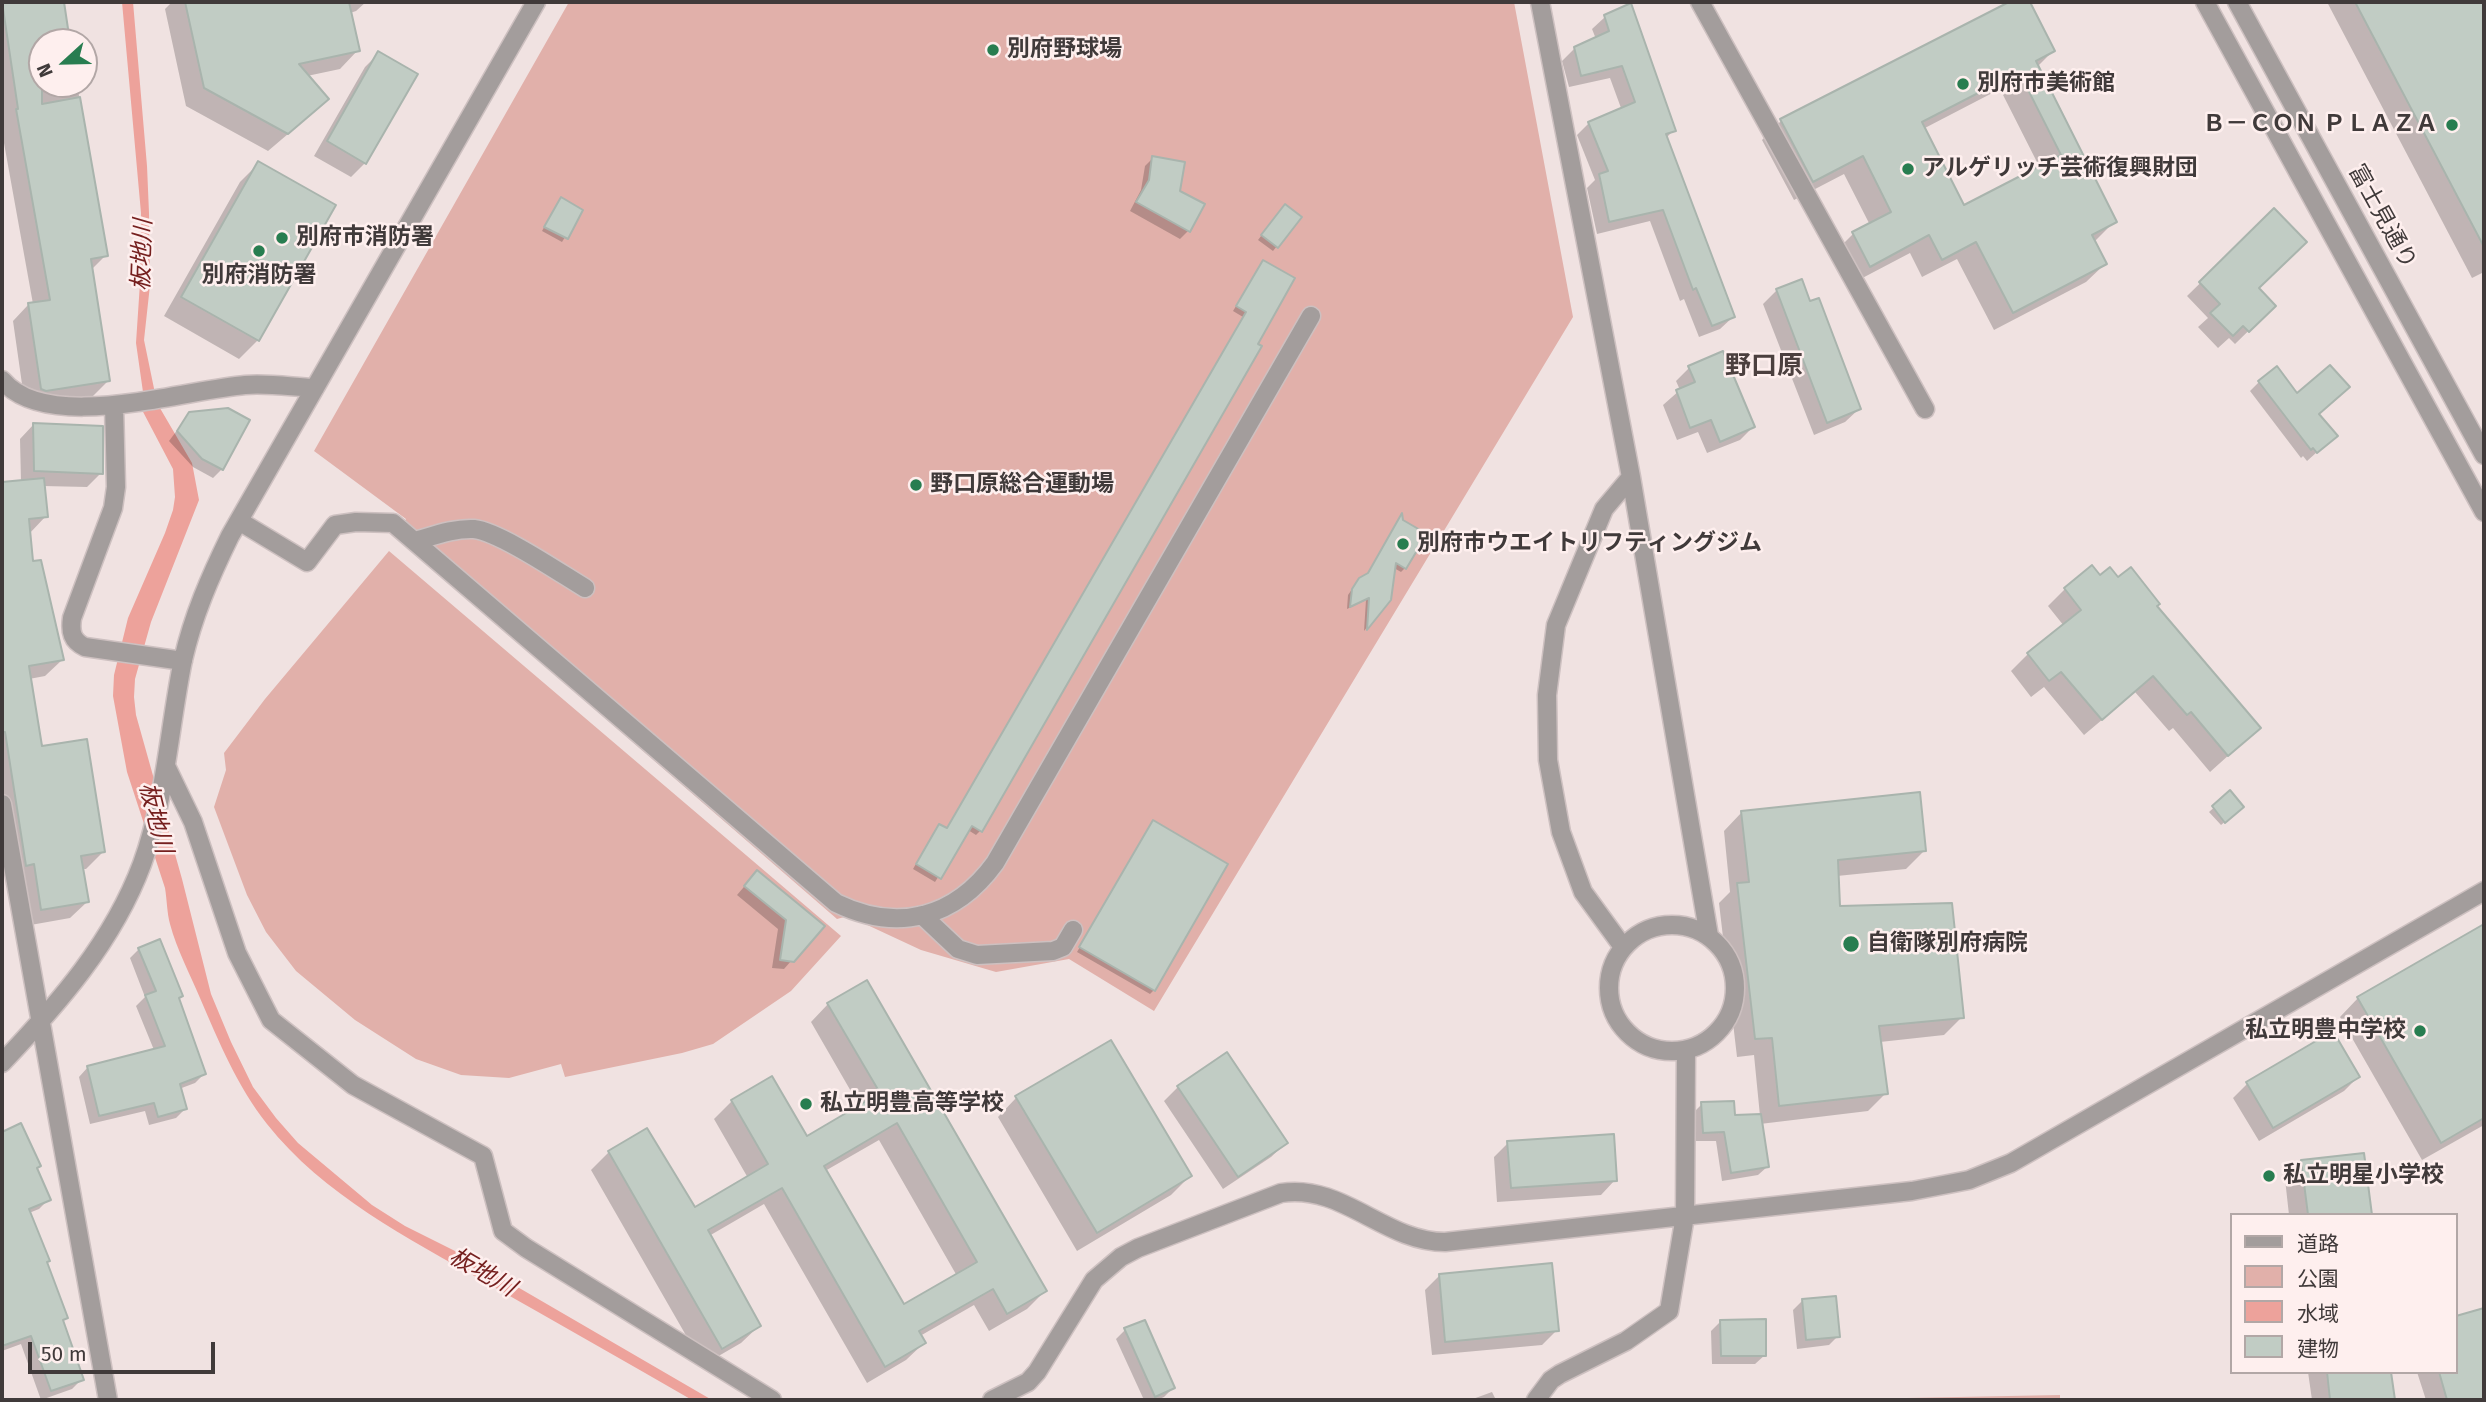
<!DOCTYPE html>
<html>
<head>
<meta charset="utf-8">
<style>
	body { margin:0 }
	#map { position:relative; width:2486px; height:1402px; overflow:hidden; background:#f0e2e1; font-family:"Fira Sans","Noto Sans JP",sans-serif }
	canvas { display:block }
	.frame { position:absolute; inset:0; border:4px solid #403a3a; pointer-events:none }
	.legend { position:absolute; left:2230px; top:1213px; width:228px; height:161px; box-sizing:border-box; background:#feefee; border:2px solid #b2a7a6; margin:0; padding:9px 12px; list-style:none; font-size:21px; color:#403a3a }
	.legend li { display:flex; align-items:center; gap:14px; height:35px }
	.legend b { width:35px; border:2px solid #b2a7a6 }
	.north { position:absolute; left:28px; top:28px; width:70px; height:70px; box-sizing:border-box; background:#feefee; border:2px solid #b2a7a6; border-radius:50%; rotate:248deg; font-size:19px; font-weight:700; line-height:28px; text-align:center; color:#403a3a }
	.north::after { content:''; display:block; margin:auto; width:24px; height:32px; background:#287d50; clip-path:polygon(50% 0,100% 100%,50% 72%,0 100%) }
	.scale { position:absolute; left:28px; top:1342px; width:187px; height:32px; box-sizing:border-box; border:4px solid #403a3a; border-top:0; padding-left:9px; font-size:21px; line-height:24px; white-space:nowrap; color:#403a3a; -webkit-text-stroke:5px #feefee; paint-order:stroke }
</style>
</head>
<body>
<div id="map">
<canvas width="2486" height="1402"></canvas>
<div class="frame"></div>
<ul class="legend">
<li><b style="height:9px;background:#a39d9c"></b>道路</li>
<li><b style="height:19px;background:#e1b0aa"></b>公園</li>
<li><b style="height:19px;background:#eda29b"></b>水域</li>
<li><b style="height:19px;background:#c1ccc4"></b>建物</li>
</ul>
<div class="north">N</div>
<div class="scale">50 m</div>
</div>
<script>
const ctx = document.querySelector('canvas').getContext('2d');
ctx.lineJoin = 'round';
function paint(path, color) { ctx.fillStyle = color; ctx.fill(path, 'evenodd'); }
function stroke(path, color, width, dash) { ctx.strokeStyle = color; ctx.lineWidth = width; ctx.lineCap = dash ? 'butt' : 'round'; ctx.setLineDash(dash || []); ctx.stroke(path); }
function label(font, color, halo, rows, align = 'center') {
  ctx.font = font + ' "Fira Sans","Noto Sans JP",sans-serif'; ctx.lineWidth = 5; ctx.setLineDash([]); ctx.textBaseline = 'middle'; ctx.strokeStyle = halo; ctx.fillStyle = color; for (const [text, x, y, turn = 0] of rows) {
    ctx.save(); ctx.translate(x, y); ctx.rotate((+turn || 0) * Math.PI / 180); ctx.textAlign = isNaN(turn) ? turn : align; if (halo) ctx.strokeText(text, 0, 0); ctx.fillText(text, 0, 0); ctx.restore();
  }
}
paint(new Path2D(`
	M569,2h945l59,315 -419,694 -85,-52 -73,13 -75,-22 -73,-34 -11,3 -441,-382 10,-18 -92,-68z
	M389,551l452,385 -50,55 -78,53 -31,9 -117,24 -4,-13 -52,14 -48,-3 -45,-16 -61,-39 -59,-49 -30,-39 -19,-37 -33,-88 12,-37 -2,-17 41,-54z
	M2060,1395v5h-256z`), '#e1b0aa');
paint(new Path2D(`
	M122,2h11l14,164 2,47 1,72 -6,55 13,63 35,60 7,37 -48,122 -16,57 -1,18 2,18 46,164 29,115 20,48 22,45 23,31 22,25 74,62 33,21 54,27 253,147h-20c-69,-40 -138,-79 -207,-118 -77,-44 -162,-87 -218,-158 -30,-38 -48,-82 -67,-126 -10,-24 -23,-48 -30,-74 -3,-11 -3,-24 -5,-36l-38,-116 -14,-76 1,-21 14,-57 37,-85 8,-23 2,-13 -2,-28 -32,-61 2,-16 -7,-49 4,-60 1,-70z`), '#eda29b');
paint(new Path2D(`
	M2,2h60l7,40h-27v42h35l29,171 -15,15 17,111 -16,16 -62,9 -5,-1 -12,-84 15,-16 5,-1 -31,-172z
	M172,2h194l-10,9 -6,2 8,37 -18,19 -33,7 1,41 -40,34 -82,-45 -21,-97z
	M2013,2h15l25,49 -16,16 78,154 -21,21 11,22 -19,18 -92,48 -37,-71 -35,18 -12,-24 -59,31 -16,-32 18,-18 17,-9 -26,-51 -50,26 -32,-60 19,-19zM2000,89l40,79 -76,39 -41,-78z
	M2327,2h157v270l-12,6z
	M1605,17l69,113 -8,8 67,179 -13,12 -21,8 -15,-38 -4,2 -30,-80 -53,13 -10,-46 8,-8 -18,-45 12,-12 32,-15 -11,-30 -41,9 -7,-26 13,-13 21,-9 -4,-10z
	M379,53l-14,110 -14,14 -37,-21 51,-89z
	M1153,158l25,33 10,40 -8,8 -50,-28 11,-21 4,-24z
	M259,163l75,43 -76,134 -19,19 -75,-43 76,-134z
	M557,204l24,7 -19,31 -20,-11z
	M1281,210l19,7 -27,34 -15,-11z
	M2274,211l-17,77 17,18 -39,38 -6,-6 -11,10 -20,-21 10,-9 -21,-22z
	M1263,262l30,17 -313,552 -4,4 -8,-5 -33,52 -22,-13 22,-39 4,-4 7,4 297,-513 -10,-6z
	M1777,290l82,119 -14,13 -31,13 -51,-131z
	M1689,368l64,59 -13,13 -33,13 -9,-21 -21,8 -14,-35 17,-15 -4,-9z
	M2259,382l38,14 38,40 -28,25 -4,-5 -2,2 -51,-67z
	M190,413l32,56 -9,9 -20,-11 -24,-26z
	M34,424l67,49 -14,14 -44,-1 3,30 -17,18 2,29 31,97 -17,16 -16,3 11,69 63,104 -17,17h-4l5,33 -17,16 -45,8 -23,-95v-347l19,-2 -1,-43z
	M1399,520l6,48 -4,4 -7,-4 -5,31 -25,32 2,-31 -19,9 1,-14 7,-10 11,-9z
	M2100,578l17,1 38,27 104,122 -49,44 -37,-44 -4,3 -34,-39 -51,43 -40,-48 -13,10 -20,-26 17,-17 36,-28 -16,-20 17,-17z
	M2230,793l8,18 -17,14 -12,-13z
	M1742,812l182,39 -18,18 -69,7 2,32 123,109 -18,18 -64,7 6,51 -18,18 -108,13 7,43 -9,8 -36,6 -6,-40h-21l-2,-28 9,-9 32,12h26l-6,-61 -17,2 -18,-154 11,-11 -6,-61z
	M1153,822l1,168 -4,4 -73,-42z
	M749,881l73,45 -38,43 -12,-1 6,-39 -41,-34z
	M2484,927v198l-62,35 -82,-143 18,-19z
	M139,949l38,50 27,75 -9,9 -16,6 6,20 -9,9 -27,7 -4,-14 -55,13 -11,-47 9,-10 66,-17 -18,-44 9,-9 -15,-39z
	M828,1004l217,287 -18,18 -38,22 -15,-26 -54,31 4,7 -18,17 -39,23 -103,-179 -55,32 50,90 -18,17 -38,22 -112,-195 18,-18 37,-21 48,78 54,-31 -34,-59 18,-18 74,37 54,-31 -49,-85zM879,1140l78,136 -54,31 -78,-136z
	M2358,1077l-14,14 -85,50 -26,-43 14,-14z
	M1178,1087l108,56 -15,14 -48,32 -59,-88z
	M1016,1098l174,78 -19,19 -94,56 -79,-134z
	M20,1125l29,74 -10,10 -10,4 37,104 -4,5 20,57 -10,10 -31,11 -20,-56 -19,7v-53l14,-5 -14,-36v-123z
	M1508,1143l107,37 -14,15 -104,7 -3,-45z
	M2302,1162l68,53h-81l-4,-36z
	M1439,1276l118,54 -15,15 -110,10 -7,-65z
	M1802,1301l36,35 -9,9 -32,4 -4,-39z
	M2484,1309v91h-58l-9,-28h39v-54z
	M1721,1321l44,34 -10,9h-43l-1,-33z
	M1125,1330l48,58 -9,9 -7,3h-13l-28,-61z
	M2308,1372h81l4,28h-81z
	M1492,1392l4,8h-26z`), '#0003');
const building = new Path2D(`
	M2,2h62l6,40h-28v62l38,-7 28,159 -17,3 19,122 -64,10 -5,-2 -13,-86 22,-3 -34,-191h2z
	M185,2h164l11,49 -61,13 30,35 -41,35 -84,-46z
	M2009,2h21l25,49 -19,10 81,161 -25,13 15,29 -94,49 -37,-71 -34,18 -13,-25 -59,32 -18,-35 39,-20 -28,-56 -50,26 -33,-63zM2019,72l42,83 -97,50 -42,-83z
	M2355,2h129v245z
	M1631,3l45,128 -10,3 69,183 -23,9 -16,-38 -3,2 -30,-80 -54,12 -10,-48 9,-3 -20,-49 47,-20 -13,-36 -41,10 -7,-29 35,-16 -5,-16z
	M378,51l40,23 -52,90 -39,-23z
	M1152,156l33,6 -5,29 25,13 -15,28 -54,-30 13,-22z
	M258,161l78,44 -77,136 -78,-44z
	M561,197l22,13 -15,29 -24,-12z
	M1285,204l17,13 -24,31 -17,-13z
	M2274,208l33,34 -48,46 17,18 -27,26 -6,-6 -10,10 -23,-23 10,-9 -21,-22z
	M1263,260l32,18 -37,66 4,2 -280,486 -10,-6 -31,53 -25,-15 23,-40 8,4 299,-516 -10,-6z
	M1802,279l8,22 9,-3 42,111 -34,14 -51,-134z
	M1723,351l32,76 -35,15 -9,-22 -21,8 -14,-38 19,-8 -7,-16z
	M2330,365l20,22 -31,27 19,22 -21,17 -4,-5 -2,2 -53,-69 19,-15 20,27z
	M228,408l22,12 -27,50 -21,-11 -25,-28 12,-19z
	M33,423l70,3v48l-69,-3z
	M44,478l4,39 -19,2 4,42 8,-1 23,100 -35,6 13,80 45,-7 18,113 -24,4 8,46 -48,8 -7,-46 -8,2 -21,-134h-3v-250z
	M1402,513l1,7 24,14 -21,35 -10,-6 -5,37 -24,30 2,-32 -19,9 2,-18 7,-11 9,-5z
	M2092,565l8,10 10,-8 8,10 13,-10 29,37 -3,2 104,122 -33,28 -37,-44 -4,3 -34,-39 -51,44 -41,-48 -12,9 -22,-28 54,-43 -17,-22z
	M2230,790l14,17 -19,16 -13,-17z
	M1920,792l6,59 -88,9 2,46 112,-3 12,115 -85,8 9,68 -109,12 -7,-68 -17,1 -18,-156 12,-1 -8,-71z
	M1153,820l75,44 -73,127 -76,-44z
	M757,870l68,56 -31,36 -14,-2 6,-40 -42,-34z
	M2484,924v194l-43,25 -84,-146z
	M160,939l23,57 -4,2 27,76 -26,10 7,25 -29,8 -4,-14 -55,13 -12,-50 78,-20 -20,-51 11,-4 -18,-43z
	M867,980l180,311 -40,23 -14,-25 -74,42 7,12 -41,24 -103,-179 -74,42 53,96 -39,23 -114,-198 39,-23 48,79 73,-43 -37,-64 41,-24 35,60 73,-43 -53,-90zM897,1123l80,139 -73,42 -80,-138z
	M2333,1031l27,46 -87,51 -27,-46z
	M1111,1040l81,136 -95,57 -82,-137z
	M1227,1052l61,91 -50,34 -61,-91z
	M1734,1101l1,14 26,-1 8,53 -38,6 -7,-41 -21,1 -2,-31z
	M21,1123l20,43 -4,2 14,32 -22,9 21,52 -3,1 21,56 -5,2 21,60 -33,11 -20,-55 -29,10v-214z
	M1614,1134l3,47 -106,7 -4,-47z
	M2364,1153l8,62h-64l-7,-55z
	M1552,1263l7,68 -114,11 -6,-68z
	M1836,1296l4,41 -34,3 -4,-41z
	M2484,1308v92h-37l-8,-28h17v-56z
	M1766,1319v37h-45l-1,-36z
	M1145,1320l30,68 -20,9 -31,-69z
	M2327,1372h64l4,28h-65z`);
paint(building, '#c1ccc4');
stroke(building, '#a9b4ad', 2);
const minor = new Path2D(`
	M1540,2l91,475 78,459
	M1700,2l225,407
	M2205,2l279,510
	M2237,2l247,453
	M2,380c45,54 181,10 243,5 23,-2 47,2 70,3
	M114,405l2,82 -3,21 -41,110c-2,14 0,23 13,29l98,14
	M239,521l68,41 28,-37 21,-3 37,1 443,380c62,30 119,15 159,-40l316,-547
	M415,541c18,-5 39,-13 59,-12 26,3 86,44 111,59
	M166,766l27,56 44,131 34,67 82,65 130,71 20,75 23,17 246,152
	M2,804l106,596
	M922,915l36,34 19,6 76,-4 10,-4 10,-17
	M1609 988a63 63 0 1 1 126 0a63 63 0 1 1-126 0Z
	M1623,947l-40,-55 -22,-60 -13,-72 -1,-65 9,-70 48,-116 27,-32
	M2,1063c56,-59 111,-121 140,-199 24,-66 27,-136 41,-204 10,-44 27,-83 47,-124l306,-534
	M992,1400l36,-18 9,-10 57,-92 27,-23 17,-9 143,-55c61,-10 104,49 164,49l467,-51 57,-11 42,-17 473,-272
	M1536,1400l15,-20 9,-6 66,-33 43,-30 16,-95 1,-166`);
stroke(minor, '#cdc0c0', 21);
stroke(minor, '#a39d9c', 18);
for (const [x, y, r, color] of [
	[993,50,7,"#287d50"],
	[1963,84,7,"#287d50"],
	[2452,125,7,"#287d50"],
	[1908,169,7,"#287d50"],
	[282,238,7,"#287d50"],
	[259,251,7,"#287d50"],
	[916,485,7,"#287d50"],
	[1403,544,7,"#287d50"],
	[1851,944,9,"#287d50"],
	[2420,1031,7,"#287d50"],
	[806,1104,7,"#287d50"],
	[2269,1176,7,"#287d50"]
]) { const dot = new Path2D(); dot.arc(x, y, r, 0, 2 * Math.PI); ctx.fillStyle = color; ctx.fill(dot); stroke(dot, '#feefee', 2.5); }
label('bold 23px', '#403a3a', '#feefee', [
	["別府野球場",1007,50],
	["別府市美術館",1977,84],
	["Ｂ－ＣＯＮ ＰＬＡＺＡ",2438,125,"right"],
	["アルゲリッチ芸術復興財団",1922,169],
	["別府市消防署",296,238],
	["別府消防署",259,276,"center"],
	["野口原総合運動場",930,485],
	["別府市ウエイトリフティングジム",1417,544],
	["自衛隊別府病院",1867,944],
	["私立明豊中学校",2406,1031,"right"],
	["私立明豊高等学校",820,1104],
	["私立明星小学校",2283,1176]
], 'left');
label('23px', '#403a3a', '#feefee', [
	["富士見通り",2382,217,61]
]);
label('italic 24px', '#76201f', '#feefee', [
	["板地川",143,255,-88],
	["板地川",155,818,76],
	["板地川",482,1273,30]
]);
label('bold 26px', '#4c403f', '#feefee', [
	["野口原",1764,367]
]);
</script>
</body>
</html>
